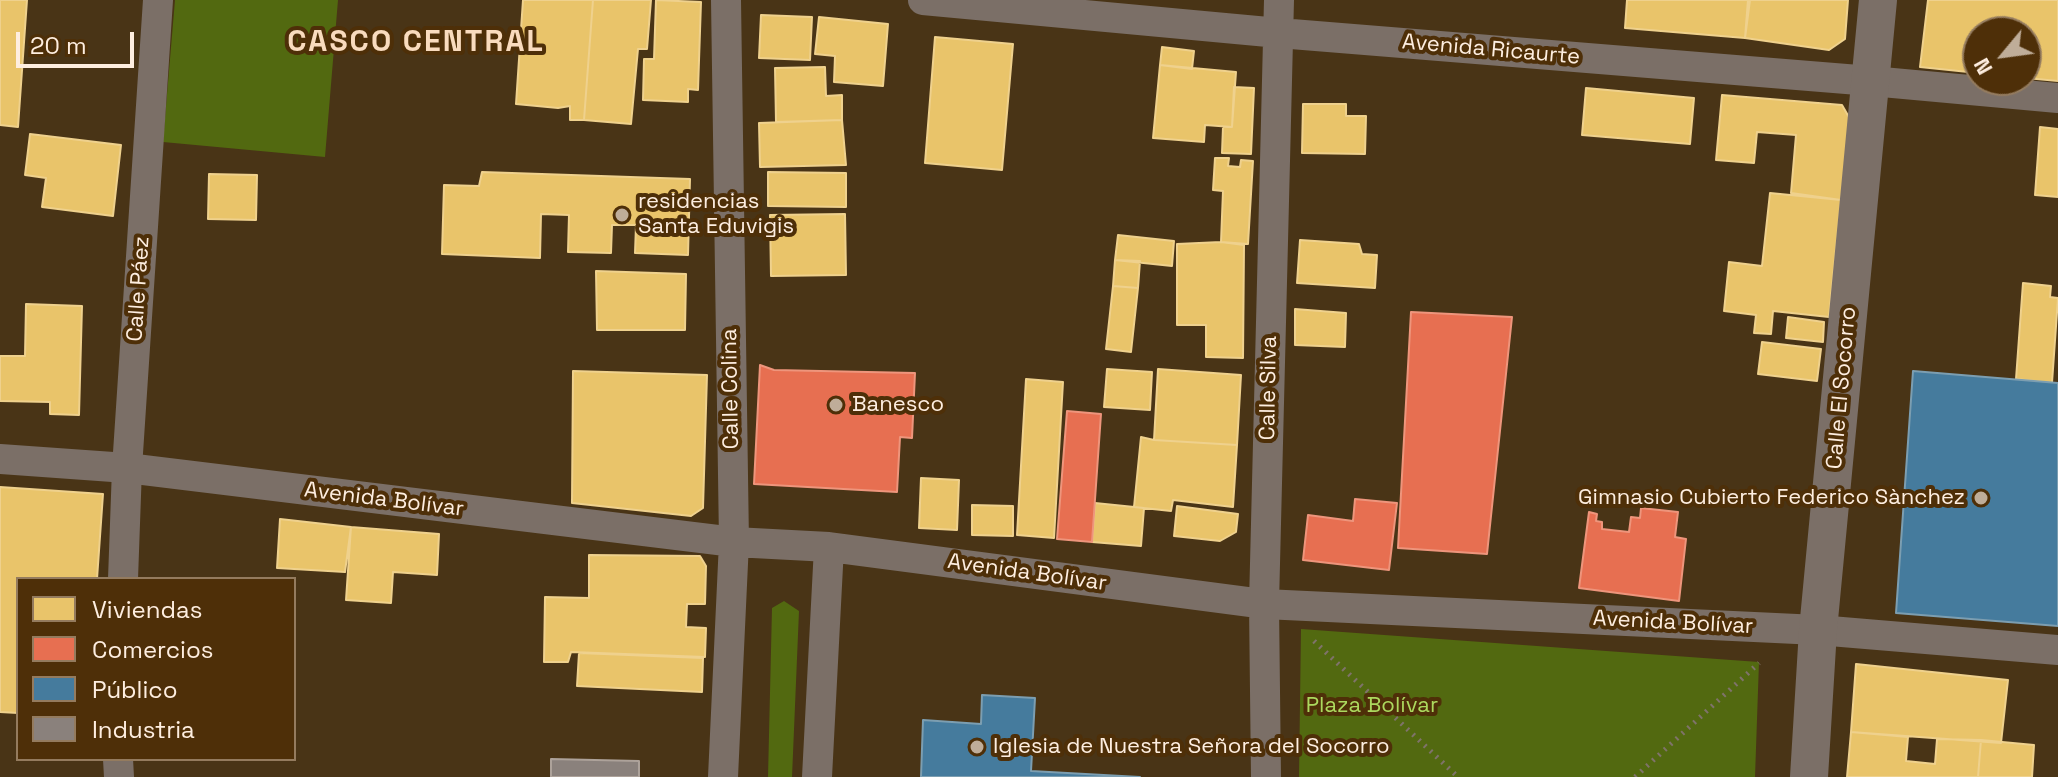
<!DOCTYPE html>
<html>
<head>
<meta charset="utf-8">
<style>
	body { margin:0 }
	#map { position:relative; width:2058px; height:777px; overflow:hidden; background:#493416; font-family:"Space Grotesk",sans-serif }
	canvas { display:block }
	.legend { position:absolute; left:16px; top:577px; width:280px; height:184px; box-sizing:border-box; background:#4e2f08; border:2px solid #947b5e; margin:0; padding:10px 14px; list-style:none; font-size:24px; color:#feeee0 }
	.legend li { display:flex; align-items:center; gap:16px; height:40px }
	.legend b { width:40px; border:2px solid #947b5e }
	.north { position:absolute; left:1962px; top:16px; width:80px; height:80px; box-sizing:border-box; background:#4e2f08; border:2px solid #947b5e; border-radius:50%; rotate:241deg; font-size:22px; font-weight:700; line-height:32px; text-align:center; color:#feeee0 }
	.north::after { content:''; display:block; margin:auto; width:28px; height:36px; background:#bfad99; clip-path:polygon(50% 0,100% 100%,50% 72%,0 100%) }
	.scale { position:absolute; left:16px; top:32px; width:118px; height:36px; box-sizing:border-box; border:4px solid #feeee0; border-top:0; padding-left:10px; font-size:24px; line-height:28px; white-space:nowrap; color:#feeee0; -webkit-text-stroke:6px #4e2f08; paint-order:stroke }
</style>
</head>
<body>
<div id="map">
<canvas width="2058" height="777"></canvas>
<ul class="legend">
<li><b style="height:22px;background:#e9c46a"></b>Viviendas</li>
<li><b style="height:22px;background:#e76f51"></b>Comercios</li>
<li><b style="height:22px;background:#457b9d"></b>Público</li>
<li><b style="height:22px;background:#8a817c"></b>Industria</li>
</ul>
<div class="north">N</div>
<div class="scale">20 m</div>
</div>
<script>
const ctx = document.querySelector('canvas').getContext('2d');
ctx.lineJoin = 'round';
function paint(path, color) { ctx.fillStyle = color; ctx.fill(path, 'evenodd'); }
function stroke(path, color, width, dash) { ctx.strokeStyle = color; ctx.lineWidth = width; ctx.lineCap = dash ? 'butt' : 'round'; ctx.setLineDash(dash || []); ctx.stroke(path); }
function label(font, color, halo, rows, align = 'center') {
  ctx.font = font + ' "Space Grotesk",sans-serif'; ctx.lineWidth = 8; ctx.setLineDash([]); ctx.textBaseline = 'middle'; ctx.strokeStyle = halo; ctx.fillStyle = color; for (const [text, x, y, turn = 0] of rows) {
    ctx.save(); ctx.translate(x, y); ctx.rotate((+turn || 0) * Math.PI / 180); ctx.textAlign = isNaN(turn) ? turn : align; if (halo) ctx.strokeText(text, 0, 0); ctx.fillText(text, 0, 0); ctx.restore();
  }
}
paint(new Path2D(`
	M175,0h163l-13,157 -162,-15z
	M784,601l15,10 -7,166h-24l4,-169z
	M1301,629l458,33 -4,115h-456z`), '#526910');
const homes = new Path2D(`
	M0,0h27l-9,127 -18,-2z
	M523,0h70l-9,120h-14v-14l-12,2 -42,-4z
	M593,0h58l-4,49h-9l-7,75 -47,-4z
	M656,0l45,2 -3,88 -10,-1v13l-45,-2 1,-41h10z
	M1627,0h121l-3,38 -120,-10z
	M1750,0h98l-3,39 -16,11 -84,-12z
	M1928,0h130v81l-32,-3v-46h-48v41l-58,-6z
	M761,15l51,2 -2,43 -51,-2z
	M819,17l69,7 -5,62 -49,-4 1,-26 -20,-2z
	M935,37l78,7 -11,126 -77,-7z
	M1162,47l32,4 -2,18 -32,-4z
	M1160,65l76,7 -4,55 -27,-2 -1,17 -51,-4z
	M825,67l1,29 16,-1v25l-66,2 -1,-54z
	M1234,87l20,1 -3,66 -29,-1 1,-26h9z
	M1586,88l108,10 -4,46 -108,-9z
	M1722,95l120,10 8,14 -9,81 -50,-7 5,-58 -39,-3 -3,31 -38,-3z
	M1303,104h43v12h20l-1,38 -63,-1z
	M842,120l4,45 -86,2 -1,-44z
	M2040,127l18,2v68l-23,-2z
	M30,134l91,11 -8,71 -71,-9 4,-29 -21,-3z
	M1215,158h14l-1,8 12,1 1,-7 12,1 -5,83 -27,-2 2,-51 -10,-1z
	M482,172l208,7 -2,76 -53,-2 1,-28h-24l-1,28 -43,-1 1,-37 -28,-1 -1,44 -98,-4 2,-69 35,1z
	M768,172l78,1v34l-78,-1z
	M209,174l48,1 -1,45 -48,-1z
	M1770,193l71,7 -12,117 -56,-6 -2,23 -17,-1 2,-18 -32,-4 5,-49 33,4z
	M845,214l1,61 -75,1 -1,-61z
	M1118,235l56,6 -2,25 -57,-6z
	M1300,240l59,4 3,10 15,1 -2,33 -78,-5z
	M1221,242l23,3 -1,113 -37,-1v-32h-29v-81z
	M1115,260l25,1 -2,27 -25,-2z
	M596,271l90,3 -1,56h-88z
	M2023,283l28,3 -1,11 8,1 -6,85 -36,-4z
	M1113,286l25,2 -7,64 -25,-3z
	M26,304l56,2 -3,109 -29,-1v-12l-50,-1v-45h25z
	M1295,309l51,4 -1,34 -50,-2z
	M1788,317l36,5 -1,20 -37,-4z
	M1762,342l59,7 -4,32 -59,-7z
	M1107,369l45,3 -2,38 -46,-3z
	M1158,369l83,6 -4,70 -83,-5z
	M573,371l134,4 -4,133 -12,8 -119,-13z
	M1026,379l37,3 -9,156 -37,-3z
	M1141,437l13,3 83,5 -4,62 -60,-7 -2,11 -37,-4z
	M921,478l38,2 -2,50 -38,-2z
	M0,487l103,7 -6,85h-79v134l-18,-1z
	M1095,503l49,5 -3,38 -49,-4z
	M972,505l41,1v30l-41,-1z
	M1177,506l61,8 -2,18 -16,9 -46,-5z
	M280,519l71,8 -6,45 -68,-4z
	M351,527l88,7 -2,41 -44,-3 -2,31 -45,-3z
	M589,555l111,1 6,10 -1,38h-18l-1,23 20,1 -1,29 -134,-5 -3,10h-24l1,-65 44,1z
	M579,653l124,5 -1,34 -125,-6z
	M1856,664l152,16 -7,63 -150,-11z
	M1851,732l57,5 -2,24 29,3 2,-25 44,1 -3,37h-131z
	M1981,740l53,5 -2,32h-54z`);
paint(homes, '#e9c46a');
stroke(homes, '#efd18d', 2);
const shops = new Path2D(`
	M1411,312l101,5 -25,237 -89,-6z
	M760,365l14,5 141,3 -3,65 -12,-1 -3,55 -143,-8z
	M1067,411l34,3 -9,128 -35,-3z
	M1355,499l42,4 -8,67 -86,-10 5,-45 45,6z
	M1641,508l37,4 -3,25 11,2 -7,62 -100,-13 10,-76 8,2 -1,7 6,1v7l27,3 2,-15 9,1z`);
paint(shops, '#e76f51');
stroke(shops, '#ee957c', 2);
const public = new Path2D(`
	M1913,371l145,12v243l-162,-13z
	M982,695l53,3 -4,73 109,6h-219l2,-57 58,4z`);
paint(public, '#457b9d');
stroke(public, '#7c9eb1', 2);
const industry = new Path2D(`
	M551,759l88,2v16h-88z`);
paint(industry, '#8a817c');
stroke(industry, '#ada29a', 2);
stroke(new Path2D(`
	M1314,641l144,136
	M1635,777l124,-114`), '#7f736a', 5, [2, 6]);
stroke(new Path2D(`
	M923,0l356,33 592,48 187,17
	M0,459l127,9 607,74 95,5 435,57 554,26 240,20
	M123,579l4,-111 31,-468
	M118,759l1,18
	M723,777l11,-235 -8,-542
	M817,777l12,-230
	M1266,777l-2,-173 15,-604`), '#7b6f67', 30);
stroke(new Path2D(`
	M1809,777l9,-147 60,-630`), '#7b6f67', 38);
for (const [x, y, r, color] of [
	[622,215,8,"#bfad99"],
	[836,405,8,"#bfad99"],
	[1981,498,8,"#bfad99"],
	[977,747,8,"#bfad99"]
]) { const dot = new Path2D(); dot.arc(x, y, r, 0, 2 * Math.PI); ctx.fillStyle = color; ctx.fill(dot); stroke(dot, '#4e2f08', 3); }
label('22px', '#feeee0', '#4e2f08', [
	["Avenida Ricaurte",1491,50,5],
	["Calle Páez",139,289,-86],
	["Calle Silva",1269,388,-89],
	["Calle El Socorro",1842,388,-85],
	["Calle Colina",731,389,-91],
	["Avenida Bolívar",384,500,7],
	["Avenida Bolívar",1027,573,8],
	["Avenida Bolívar",1673,623,3]
]);
label('22px', '#feeee0', '#4e2f08', [
	["residencias",638,202],
	["Santa Eduvigis",638,227],
	["Banesco",852,405],
	["Gimnasio Cubierto Federico Sànchez",1965,498,"right"],
	["Iglesia de Nuestra Señora del Socorro",993,747]
], 'left');
label('22px', '#acd95e', '#4e2f08', [
	["Plaza Bolívar",1372,706]
]);
ctx.letterSpacing = '2px';
label('bold 30px', '#f9dbbe', '#4e2f08', [
	["CASCO CENTRAL",416,43]
]);
ctx.letterSpacing = '0px';
</script>
</body>
</html>
